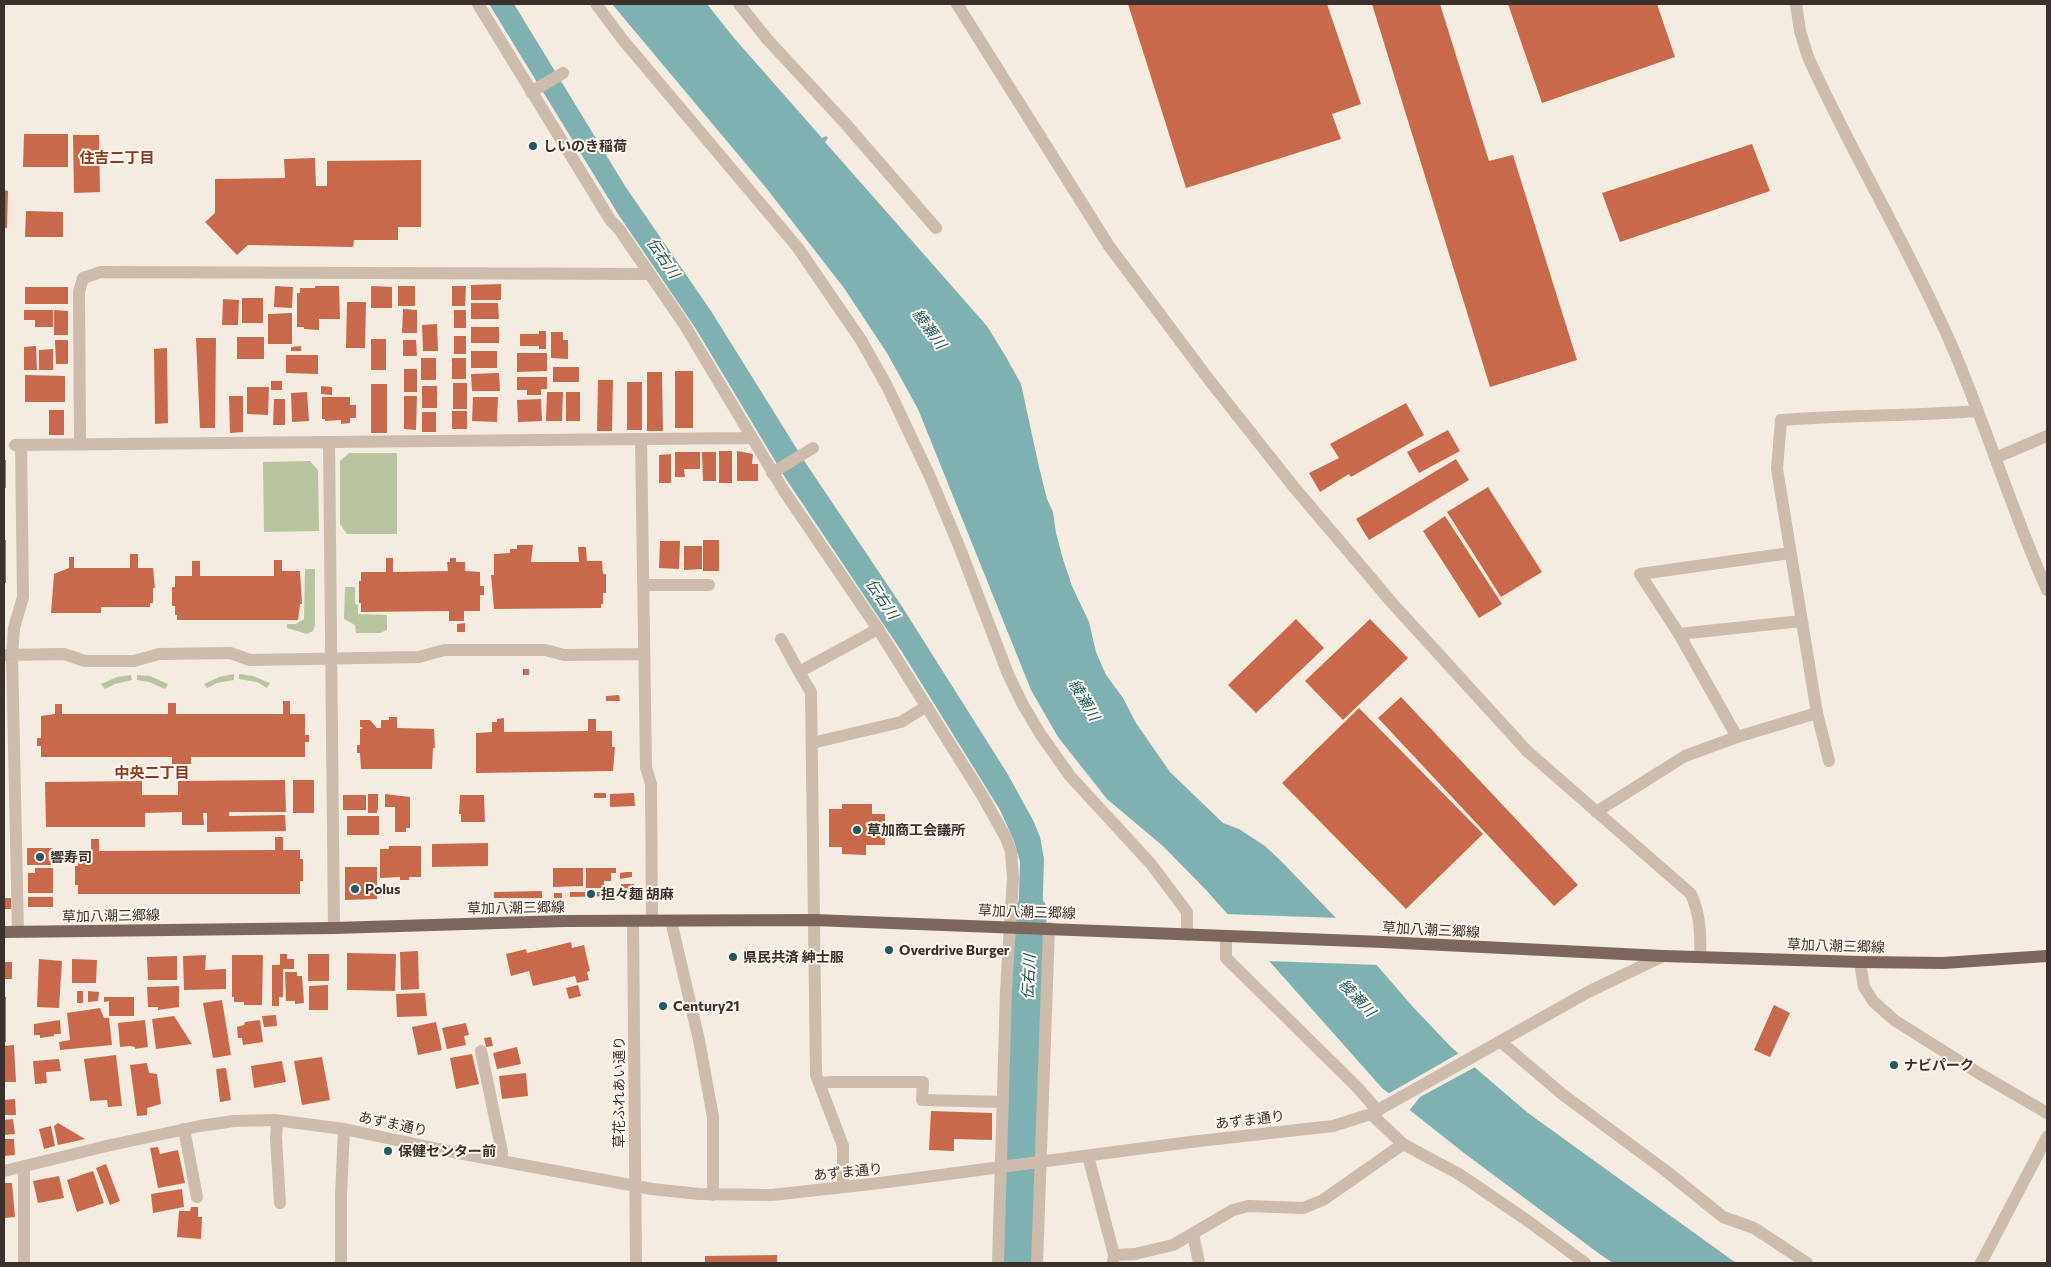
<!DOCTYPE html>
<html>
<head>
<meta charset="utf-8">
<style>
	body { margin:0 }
	#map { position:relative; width:2051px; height:1267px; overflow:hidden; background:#f4ebe1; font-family:Commissioner,sans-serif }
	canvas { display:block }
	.frame { position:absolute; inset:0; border:5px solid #3b302b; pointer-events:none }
</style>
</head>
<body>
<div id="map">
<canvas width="2051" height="1267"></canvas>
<div class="frame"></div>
</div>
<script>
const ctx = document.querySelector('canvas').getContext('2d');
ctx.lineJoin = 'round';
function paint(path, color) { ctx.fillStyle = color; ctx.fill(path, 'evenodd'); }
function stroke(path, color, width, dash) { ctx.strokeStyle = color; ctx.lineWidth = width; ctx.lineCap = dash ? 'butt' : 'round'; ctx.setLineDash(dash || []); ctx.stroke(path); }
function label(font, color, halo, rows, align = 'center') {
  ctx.font = font + ' Commissioner,"Noto Sans JP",sans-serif'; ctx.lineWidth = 4; ctx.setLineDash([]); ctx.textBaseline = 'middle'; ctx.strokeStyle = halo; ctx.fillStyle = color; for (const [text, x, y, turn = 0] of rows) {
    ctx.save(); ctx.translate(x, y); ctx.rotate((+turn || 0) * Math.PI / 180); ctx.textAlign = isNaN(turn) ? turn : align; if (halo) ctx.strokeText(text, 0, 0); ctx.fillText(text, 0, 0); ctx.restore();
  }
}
paint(new Path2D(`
	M349,453h48v81h-50l-7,-10v-63z
	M310,461l8,9 1,61 -55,1 -1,-70z
	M305,569h10v56l-2,6 -6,3 -20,-6v-4h9l8,-5z
	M345,587h10v17l3,1v9l29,1v15l-7,3h-24l-1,-8 -11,-6z
	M234,674v6l-17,3 -10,5 -3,-4 15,-7z
	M239,674l14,2 17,7 -3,5 -10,-6 -18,-3z
	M131,675l1,5 -17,4 -10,5 -4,-5 16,-7z
	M137,675l13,1 18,8 -3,5 -16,-7 -12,-2z`), '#b8c4a0');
paint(new Path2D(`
	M489,4h25l111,182 86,125 94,151 96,143 106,168 26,47 7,17 4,22 -3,97 -24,-1 3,-93 -6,-21 -14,-31 -98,-158 -116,-173 -90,-150 -78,-115z
	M612,4h95l27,34 88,100 4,-2 2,2 -3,4 147,167 15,17 19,31 15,27 18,83 8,32 6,13 3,21 7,26 9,27 17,36 7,30 10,23 17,23 13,25 34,49 53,51 16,6 26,17 16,15 54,56 78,90 38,40 77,66 208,150h-123l-12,-8 -137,-102 -82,-65 -175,-197 -43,-44 -57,-48 -49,-62 -27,-47 -113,-281 -31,-56 -43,-65 -77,-99z`), '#7fb0b2');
paint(new Path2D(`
	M1018,905l25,1 -1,43 -25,-1z
	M1224,914l115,4 41,47 -114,-4z
	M1461,1052l16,14 -57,31 -12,15 -22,-17z`), '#f4ebe1');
stroke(new Path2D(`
	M1016,1263l10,-274 5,-78`), '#7fb0b2', 32);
paint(new Path2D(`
	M1128,4h199l34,100 -29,10 9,25 -155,49z
	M1372,4h68l49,157 24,-6 64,205 -87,27z
	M1508,4h149l18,53 -133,46z
	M24,134h44v33h-45z
	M73,135h26l1,57 -26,1z
	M1752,144l18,47 -150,51 -18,-49z
	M315,158l1,28h11v-25l94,-1v67h-23v13h-44l-1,7 -105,-2 -11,10 -32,-33 10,-9v-34l70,-1 -1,-19z
	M4,190l4,1 -1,37h-3z
	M26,211l37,1v25h-38z
	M501,284v16h-30v-15z
	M275,286l18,1 -1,21 -18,-1z
	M315,286h24l1,33h-21v11l-15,-1v-2h-7v-34h3v-5h15z
	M371,286l21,1v21h-21z
	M398,286h17v20h-17z
	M452,286h14l-1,20h-13z
	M25,287h43v17h-43z
	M242,298h21v25h-21z
	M223,299l16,1 -1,25h-16z
	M347,302h19l-1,46h-19z
	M471,303h27l1,16h-28z
	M403,309l14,1v23h-15z
	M24,310h29v17h-18v-7h-11z
	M54,310l14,1v24h-14z
	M454,310h12v18h-12z
	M292,313v31h-24v-30z
	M437,324l1,27h-15l-1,-26z
	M471,327h28v16h-28z
	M539,331h7v18h-7v-3h-19v-12h19z
	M551,332h12v8h5v19l-17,-1z
	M454,336h12v18h-12z
	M237,337h27v22h-27z
	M196,338h20l-1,90h-15z
	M371,339h15v31h-15z
	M55,340h13v24h-12z
	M403,340h13l1,16h-14z
	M36,346l1,24h-13v-23z
	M301,346v5h-10v-4z
	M167,348l1,75 -13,1 -1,-75z
	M53,349v21h-14v-20z
	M471,351h26v17h-26z
	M517,353h30v18l-30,1z
	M286,355h32v19l-32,-1z
	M421,358h15v22h-15z
	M452,358h14v21h-14z
	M553,367h26v15h-26z
	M404,369h13v23h-13z
	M675,371h18v57h-18z
	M647,372h15l1,59h-16z
	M499,373l1,18h-28l-1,-17z
	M25,375l40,1v26h-40z
	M517,377h30v12h-6v6h-14v-5h-10z
	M598,380h15l-1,51h-15z
	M271,381h11v9h-11z
	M627,382h15v48h-15z
	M453,383h14v26h-14z
	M371,384h16v49h-16z
	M321,386l11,1v8l-11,-1z
	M422,386h15v22h-15z
	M247,387h22l-1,28 -21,-1z
	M307,392l2,29 -17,1 -1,-29z
	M547,392h16l-1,29h-16z
	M566,392h14v29h-14z
	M229,396h14v36l-13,1z
	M404,396h13l-1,34 -12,-1z
	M322,397h28v8h6v13h-6v5l-9,1v-4l-16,1v-2h-3z
	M473,397h25l-1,25 -25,-1z
	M274,399h11v26h-12z
	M541,399l1,22 -24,1 -1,-22z
	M1406,403l18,32 -73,42 -2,-3 -29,18 -11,-19 30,-15 -9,-14z
	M49,410h15v25h-15z
	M452,411h15v18h-15z
	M422,412h14v20h-14z
	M1448,430l12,21 -41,22 -12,-21z
	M719,451h13v32h-13z
	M737,451l16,3 -1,10h6v17h-21z
	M675,452h25v17h-16l1,8h-10z
	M702,452h14v29h-13z
	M671,454v29h-12v-28z
	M1456,459l13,21 -100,60 -13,-21z
	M4,460h2v28h-2z
	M1488,487l54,85 -41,25 -54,-85z
	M1445,516l57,88 -23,14 -56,-87z
	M4,540h2v43h-2z
	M703,540h16v31h-16z
	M660,541h20l-1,28 -20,-1z
	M517,545h16l-2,17h48l-1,-15h8l1,14h15l1,13h3v19h-3v11h-2v4l-107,1 -3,-34h3v-21l16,-1v-4h7z
	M684,546h18v23l-18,1z
	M130,554h8v14h15l2,20h-2v15h-3v4h-49v6h-50l3,-39 15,-6v-11h5v11h56z
	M386,558h7v14l55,-1 -1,-9h3v-4h6v4h9v9l15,1v14h4v9h-4v16h-16v10h-15v-10l-88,1v-9h-2v-22h2v-9h25z
	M274,560h8v11h18l2,33h-2l-2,16h-121v-5h-2v-9h-3v-19h3v-11h17v-15h8v15h74z
	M1296,619l28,29 -68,65 -28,-28z
	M1370,619l38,39 -65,62 -38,-39z
	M465,623v9h-8v-8z
	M523,669h6v6h-6z
	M619,695l1,6h-14v-5z
	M1401,697l177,188 -24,21 -176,-188z
	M283,701h7v13h15v21h4v7h-4v15h-114v7h-19v-7h-131v-11h-4v-8h4v-22l14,-2v-10h7v10h106v-11h8v11h107z
	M1359,708l124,126 -77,75 -124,-126z
	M389,717h8v11l37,1 1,19h-2l-1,21h-71l-1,-16h-3v-8h3v-16h2v-2h-2v-7h10l7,8h4v-8h8z
	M504,718v14l84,-1v-12h8v12h16v16h3l-2,24 -137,2v-40l16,-1v-10h5v-3z
	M285,780l1,32h-57v4l56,-1 1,16 -79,1v-19h-4l1,12h-22v-13l-37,1v14h-99l-1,-45 97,-1v14h36v-14z
	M293,780h21v33h-21z
	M594,793h12v5h-12z
	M634,793l1,13 -25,1v-13z
	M368,794h10v16h-1v3h-9z
	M385,794l25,3v31h-4v4h-11v-25h-10z
	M343,795h23v15h-23z
	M460,795h24l1,27h-24v-8h-2z
	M842,804h30v10h13v31h-19v10l-24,-1v-7h-13v-38h13z
	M347,816h32v19h-32z
	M275,837h8v13h17v9h3v22h-3v13h-222v-9h-3v-19h3v-14h13v-13h8v12l176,-1z
	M488,843v23l-56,1v-23z
	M389,846h32v31h-12v3h-9v-3l-20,1v-29h9z
	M27,848h26v17h-26z
	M345,867h32v32l-32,1z
	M35,868h18v25h-25v-20h7z
	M553,868h30v18l-30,1z
	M586,868h30v5h-5v8h-7v7h-18z
	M626,872h6v5l-12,2v-6z
	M621,884h13l1,11h-14z
	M542,891v7h-48v-6z
	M570,892h43v4l-43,1z
	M554,893h8v5h-8z
	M28,897h25v10h-25z
	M4,898h7v11h-7z
	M571,942l1,6 12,-3 6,26 -3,1 2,8 -12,3 -2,-7 -42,10 -4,-15 -18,5 -5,-22 20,-5 1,4z
	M418,951l1,38 -18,1 -1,-38z
	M347,953l49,1 -1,37 -48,-1z
	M280,954h7v5h7v10h-11v28h-4v9h-7v-41h8z
	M308,954h21v27h-21z
	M206,955l-1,15 21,-1v20l-42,1 -1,-34z
	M232,955h31l-1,50h-18v-3h-10v-5h-2z
	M177,956v24h-29l-1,-23z
	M39,959l23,2 -3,47 -22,-1z
	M72,959l25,1 -1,23h-24z
	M4,962h8v17h-8z
	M285,972h12v4h5l2,27 -9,1v-3h-9z
	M328,985v25h-19v-24z
	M578,985l3,11 -12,3 -3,-11z
	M179,986v21l-21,3v-3h-10l-1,-20z
	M77,991h6v12h-6z
	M88,991l11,1 -1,9 -10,1z
	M425,993l2,23 -30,1 -1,-23z
	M4,997h2v45h-2z
	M104,997h30v19h-25v-15l-5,1z
	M222,1000l9,55 -18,3 -10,-55z
	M1774,1005l16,8 -20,44 -16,-7z
	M100,1008l4,10h5l3,27 -52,5 -1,-8 11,-2 -3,-27z
	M276,1015l1,11 -13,1 -2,-11z
	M174,1016l18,28 -36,5 -4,-30z
	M60,1020l1,14h-7v2l-14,2v-3h-6v-11z
	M145,1020l3,27 -13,2v-2l-5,-1 -10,1 -2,-24z
	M260,1020l3,22 -20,3 -1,-7h-4l-1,-11 7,-2 1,-3z
	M436,1022l6,28 -24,5 -6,-28z
	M466,1023l3,12 -5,1 2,9 -19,4 -5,-21z
	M491,1037l2,9 -7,1 -2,-9z
	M14,1045l2,37h-11l-1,-36z
	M517,1047l4,17 -24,5 -4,-16z
	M472,1054l7,30 -23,5 -6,-31z
	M116,1055l6,51 -14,1 -1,-7 -17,1 -6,-42z
	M322,1057l8,43 -28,5 -8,-44z
	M59,1059l2,12 -15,1 1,11 -12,1 -2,-23z
	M282,1061l4,21 -32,6 -3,-22z
	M147,1063l2,10 8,1 4,30 -14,4v7l-10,1 -7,-51z
	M226,1068l5,32 -11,2 -4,-33z
	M526,1073l2,23 -26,3 -3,-23z
	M15,1099l1,16h-12v-15z
	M931,1111l61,2v27l-38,-1v12l-25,-1z
	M13,1119l2,15 -11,1v-15z
	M58,1123l27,16 -27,6 -4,-19z
	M51,1126l4,20 -11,3 -5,-20z
	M4,1139h10l1,16 -11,1z
	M158,1147l2,7 18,-4 7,33 -27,5 -8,-40z
	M106,1164l14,37 -10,4 -14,-37z
	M93,1171l11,32 -27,9 -10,-32z
	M59,1176l5,22 -26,5 -5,-22z
	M4,1183h8l3,34 -10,1 -1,-3z
	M182,1189l2,18 -31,6 -2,-19z
	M191,1207h7v10h4l-1,22 -24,-2 2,-26h11z
	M777,1255v8h-72v-7z`), '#c8694b');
stroke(new Path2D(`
	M478,4l133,217 8,8 65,95 100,167 94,138 -79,43 12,20 5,383 27,71v41
	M596,4l27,36 175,208 63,92 26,46 44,93 28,67 49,128 15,31 18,30 29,41 81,88 36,48v23
	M739,4l28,35 77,83 92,106
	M957,4l152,242 101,135 83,105 100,118 134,147 164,143c9,20 10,40 9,63
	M1796,4l4,27 8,26c44,97 100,189 143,287 35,81 60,165 96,246
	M531,92l32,-19
	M641,440l5,327 5,17 1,137
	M329,442l5,486
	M80,444l-1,-152 4,-14 18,-6 544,2 3,-2
	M15,445l736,-7
	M1995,458l52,-22
	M772,473l41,-25
	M644,585h65
	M878,629l104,166 24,43 5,14 2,26 -7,113 -8,272
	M1679,634l122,-13
	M781,639l18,33
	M4,655l60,-1 21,7h49l25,-7 71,-1 20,7 169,-3 25,-7h101l19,5 80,-1
	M1817,713l12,48
	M1737,737l-58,-103 -39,-60 150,-21
	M812,743l89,-21 26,-16
	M1596,812l89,-56 52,-19 80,-24 -40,-244 4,-49c65,-5 131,-4 197,-9
	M633,921l3,342
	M671,921l28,119 14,77v78
	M18,932l-6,-277 2,-27 9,-31 -2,-152
	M1226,937v21l131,129 21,24
	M1860,962l4,25 9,14 21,19 86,54 67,39
	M1501,1042l61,52 104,77 57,46 31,11 53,35
	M481,1051l21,101 -1,9
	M819,1083l12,-1h92l-1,18 81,2
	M1371,1114l32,30 56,30 69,47 57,42
	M277,1121l-1,17 4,65
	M184,1129l13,68
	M1088,1156l26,99 -1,7
	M24,1166v97
	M4,1171l107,-26 89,-19 34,-5 41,-1 69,9 109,23 199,37 47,5 73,1 108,-12 310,-41 143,-16 38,-12 217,-122 75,-36
	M1193,1234l6,29
	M1114,1255l21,-1 38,-9 60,-35 15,-4 55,2 20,-8 80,-56
	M341,1263v-67l3,-67
	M1037,1263l12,-335
	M1981,1263l66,-126`), '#cdbbac', 12);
stroke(new Path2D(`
	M4,932l330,-4 230,-7 250,-1 569,22 280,14 197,6 83,1 104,-7`), '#7d675c', 12);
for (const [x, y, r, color] of [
	[533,146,5,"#1f5a5e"],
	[857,830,5,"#1f5a5e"],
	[40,857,5,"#1f5a5e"],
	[355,889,5,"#1f5a5e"],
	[591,894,5,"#1f5a5e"],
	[889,950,5,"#1f5a5e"],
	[733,957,5,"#1f5a5e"],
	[663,1006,5,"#1f5a5e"],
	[1894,1065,5,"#1f5a5e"],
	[388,1151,5,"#1f5a5e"]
]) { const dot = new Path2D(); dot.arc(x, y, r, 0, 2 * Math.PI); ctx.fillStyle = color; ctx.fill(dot); stroke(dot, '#fbf5ee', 2); }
label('bold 14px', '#3b302b', '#fbf5ee', [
	["しいのき稲荷",543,146],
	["草加商工会議所",867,830],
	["響寿司",50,857],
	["Polus",365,889],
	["担々麺 胡麻",601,894],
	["Overdrive Burger",899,950],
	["県民共済 紳士服",743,957],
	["Century21",673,1006],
	["ナビパーク",1904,1065],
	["保健センター前",398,1151]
], 'left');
label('14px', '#3b302b', '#fbf5ee', [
	["草加八潮三郷線",516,908,-1],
	["草加八潮三郷線",1027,912,2],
	["草加八潮三郷線",111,916,-1],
	["草加八潮三郷線",1431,930,3],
	["草加八潮三郷線",1836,946,2],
	["草花ふれあい通り",619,1092,-90],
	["あずま通り",1250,1120,-7],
	["あずま通り",393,1124,12],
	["あずま通り",848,1172,-6]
]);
label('bold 15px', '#8c3b22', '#fbf5ee', [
	["住吉二丁目",117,158],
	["中央二丁目",152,773]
]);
label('italic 15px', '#1f5a5e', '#fbf5ee', [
	["伝右川",663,258,56],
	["綾瀬川",929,329,54],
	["伝右川",882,599,56],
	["綾瀬川",1084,700,59],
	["伝右川",1029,977,-87],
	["綾瀬川",1357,998,47]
]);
</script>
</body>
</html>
